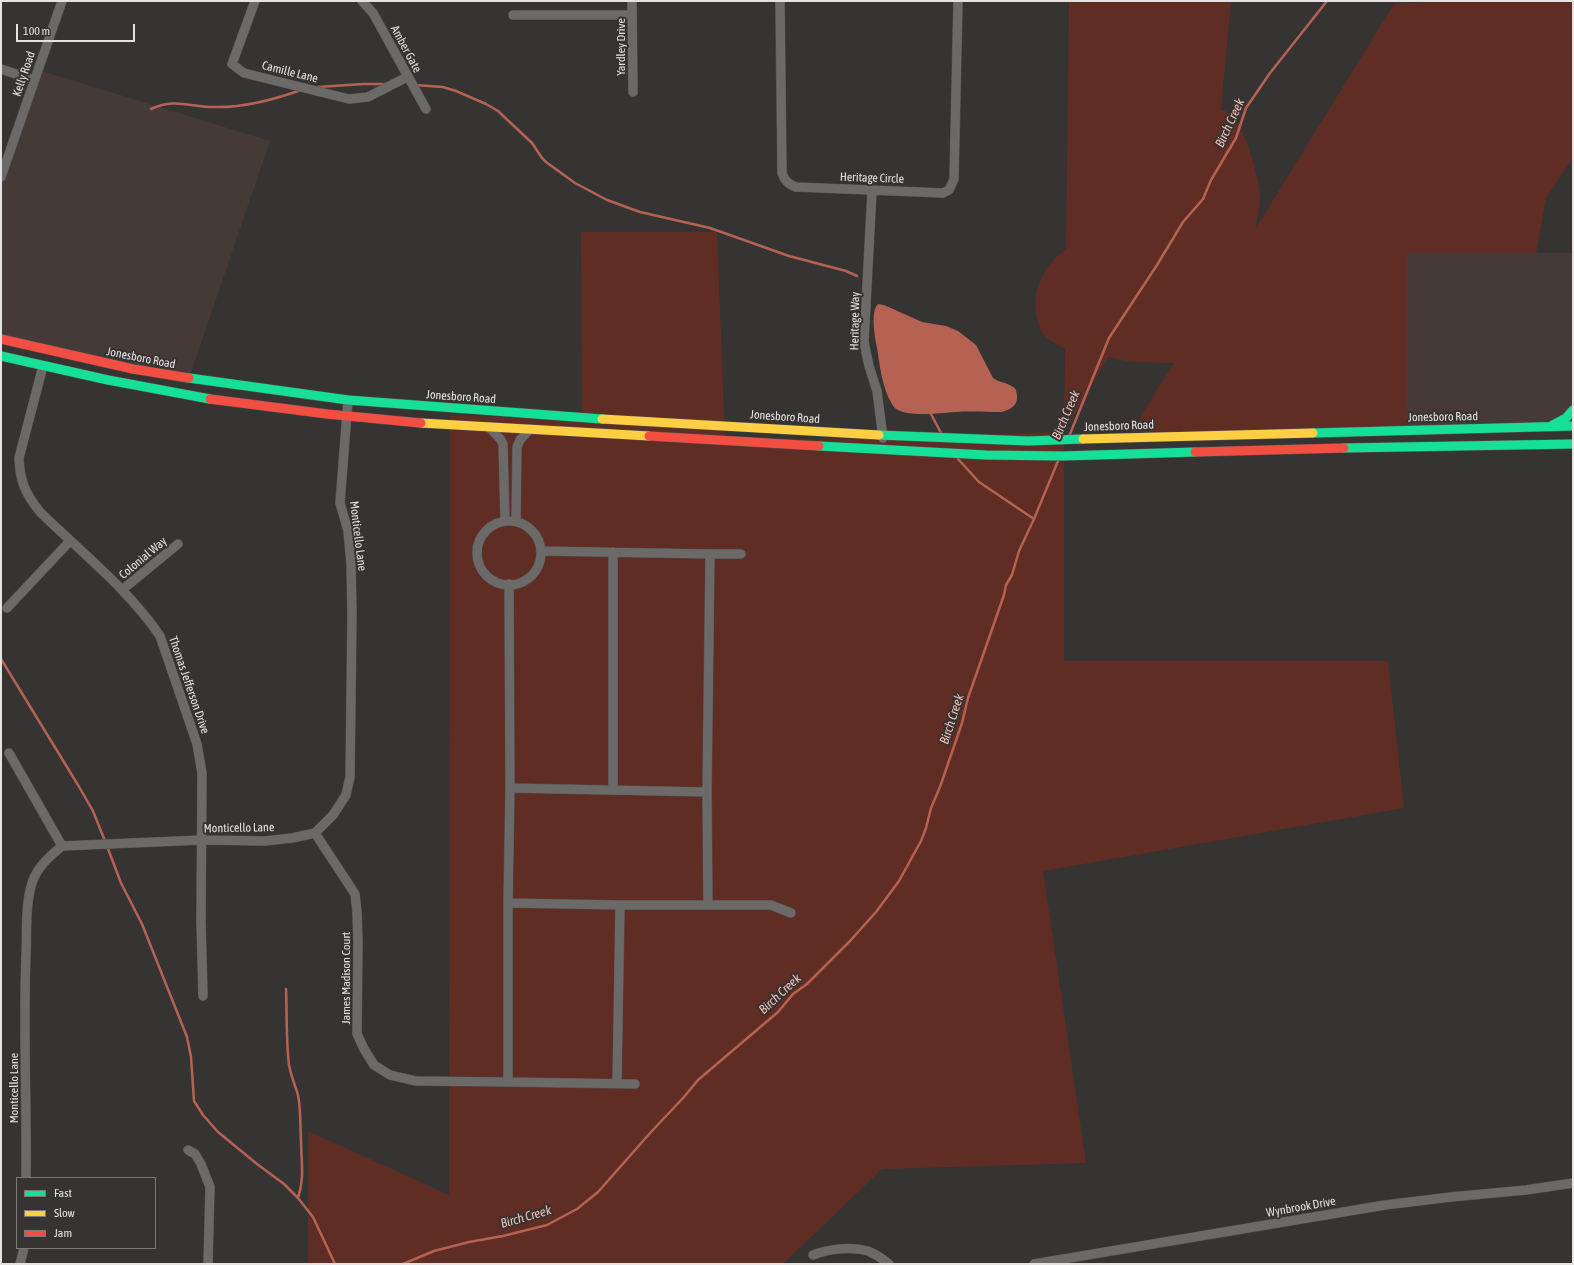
<!DOCTYPE html>
<html>
<head>
<meta charset="utf-8">
<style>
	body { margin:0 }
	#map { position:relative; width:1574px; height:1265px; overflow:hidden; background:#363433; font-family:"Asap Condensed",sans-serif }
	canvas { display:block }
	.frame { position:absolute; inset:0; border:2px solid #e5e2e1; pointer-events:none }
	.legend { position:absolute; left:16px; top:1177px; width:140px; height:72px; box-sizing:border-box; background:#373332; border:1px solid #7d7978; margin:0; padding:5px 7px; list-style:none; font-size:12px; color:#e5e2e1 }
	.legend li { display:flex; align-items:center; gap:8px; height:20px }
	.legend b { width:20px; border:1px solid #7d7978 }
	.scale { position:absolute; left:16px; top:24px; width:119px; height:18px; box-sizing:border-box; border:2px solid #e5e2e1; border-top:0; padding-left:5px; font-size:12px; line-height:14px; white-space:nowrap; color:#e5e2e1; -webkit-text-stroke:3px #373332; paint-order:stroke }
</style>
</head>
<body>
<div id="map">
<canvas width="1574" height="1265"></canvas>
<div class="frame"></div>
<ul class="legend">
<li><b style="height:5px;background:#16e098"></b>Fast</li>
<li><b style="height:5px;background:#ffcf43"></b>Slow</li>
<li><b style="height:5px;background:#f24e42"></b>Jam</li>
</ul>
<div class="scale">100 m</div>
</div>
<script>
const ctx = document.querySelector('canvas').getContext('2d');
ctx.lineJoin = 'round';
function paint(path, color) { ctx.fillStyle = color; ctx.fill(path, 'evenodd'); }
function stroke(path, color, width, dash) { ctx.strokeStyle = color; ctx.lineWidth = width; ctx.lineCap = dash ? 'butt' : 'round'; ctx.setLineDash(dash || []); ctx.stroke(path); }
function label(font, color, halo, rows, align = 'center') {
  ctx.font = font + ' "Asap Condensed",sans-serif'; ctx.lineWidth = 4; ctx.setLineDash([]); ctx.textBaseline = 'middle'; ctx.strokeStyle = halo; ctx.fillStyle = color; for (const [text, x, y, turn = 0] of rows) {
    ctx.save(); ctx.translate(x, y); ctx.rotate((+turn || 0) * Math.PI / 180); ctx.textAlign = isNaN(turn) ? turn : align; if (halo) ctx.strokeText(text, 0, 0); ctx.fillText(text, 0, 0); ctx.restore();
  }
}
paint(new Path2D(`
	M35,69l235,72 -83,243 -186,-41v-174z
	M1407,253h166v174l-166,3z`), '#453a38');
paint(new Path2D(`
	M1069,1h162l-10,108 -1,1c3,1 6,1 9,2 15,10 30,66 31,83 0,12 -3,22 -4,33l138,-224 60,-3h119v157l-27,40 -10,55h-129v177l-276,2 43,-69 -42,-1 -24,-5 -44,75v229h324l16,147 -361,63 43,292 -204,6 -99,95h-475v-133l141,64 1,-780 132,5 -1,-188h136l8,210 339,-10 1,-84c-7,-2 -18,-9 -23,-15 -2,-3 -3,-8 -4,-12 -9,-27 6,-56 28,-72z`), '#602d24');
paint(new Path2D(`
	M878,304l6,1 38,17 24,4 12,5 18,14 17,33c6,5 14,4 20,9 4,2 3,5 4,8 1,11 -6,14 -15,17 -15,0 -31,-1 -46,0 -15,1 -44,5 -58,-2 -2,-1 -5,-3 -6,-6 -10,-16 -12,-38 -15,-56 -2,-10 -7,-36 1,-44z`), '#b66253');
stroke(new Path2D(`
	M415,85l28,2 13,4 30,13 12,7 34,32 10,15 4,4 29,21 32,17 33,12 70,16 79,28 57,15 11,5
	M318,87l45,-3h23
	M151,109c24,-11 39,-2 63,-2 30,1 59,-7 87,-17
	M931,414l10,19
	M1070,434l39,-96 48,-73 26,-43 20,-23 8,-19 25,-42 10,-30 24,-35 57,-72
	M958,459l21,23 55,37
	M1,659l77,126 15,26 12,30
	M107,846l14,37 21,41 45,113 4,20 3,44 9,14 15,17 39,32 27,20 14,14 15,19 22,47
	M286,989c1,26 0,51 3,76 2,11 6,20 9,30 3,15 2,30 3,45 0,22 4,36 -3,58
	M403,1264l31,-13 35,-9 34,-6 44,-11 30,-16 21,-17 53,-60 33,-35 14,-17 80,-68 15,-18 14,-10 43,-43 26,-29 23,-31 22,-40 5,-13 5,-20 9,-21 22,-64 6,-25 36,-103 2,-10 6,-10 7,-24 15,-32 24,-58`), '#b66253', 2.5);
const street = new Path2D(`
	M255,1l-23,63 12,9 105,26 19,-2 39,-20
	M362,1l11,12 53,96
	M632,1l1,91
	M780,1l2,172c3,8 6,11 14,14l147,6 6,-3 5,-11 4,-178
	M513,15h119
	M1,69l33,11
	M1,177l61,-176
	M872,191l-8,151 5,24 8,25 6,47
	M43,366l-24,92c1,24 6,35 21,54 40,39 89,78 120,124l37,108 5,29 -1,149 2,74
	M489,427l12,13 2,4 2,77
	M516,521l1,-74 3,-7 10,-11
	M477 553a32 32 0 1 1 64 0a32 32 0 1 1-64 0Z
	M710,554h31
	M509,584l1,204 197,4 3,-238 -169,-3
	M122,590l56,-46
	M7,608l63,-67
	M9,753l53,93
	M510,788l-2,115v179l127,2
	M613,790v-238
	M707,792l1,113
	M315,833l40,61 2,18 1,30 -1,92 7,15 10,16 16,10 26,6 92,1
	M508,903l112,2 -3,178
	M620,905h151l20,8
	M188,1150l7,4 6,10 9,23 -2,77
	M26,1178c1,-74 -3,-149 0,-223 1,-23 -1,-49 6,-72 5,-16 18,-27 30,-37l140,-6 63,1 27,-3 23,-5 18,-18 13,-20 4,-18 2,-162 -1,-51 -3,-33 -8,-28 8,-103
	M813,1255c16,-6 37,-9 55,-4 7,3 15,8 21,13
	M20,1264l4,-16
	M1034,1264l351,-59 66,-8 75,-7 47,-7`);
const fast = new Path2D(`
	M1,356l107,24 102,19
	M189,378l159,22 254,19
	M1551,426l15,-8 7,-8
	M1313,433l260,-7
	M879,435l149,6 55,-2
	M819,446l167,9 77,1 132,-4
	M1344,448l229,-4`);
const slow = new Path2D(`
	M602,419l277,16
	M421,423l228,13
	M1083,439l230,-6`);
const jam = new Path2D(`
	M1,339l132,30 56,9
	M210,399l117,15 94,9
	M649,436l170,10
	M1195,452l149,-4`);
stroke(street, '#52504f', 10);
stroke(fast, '#52504f', 10);
stroke(slow, '#52504f', 10);
stroke(jam, '#52504f', 10);
stroke(street, '#6c6a69', 9);
stroke(fast, '#16e098', 9);
stroke(slow, '#ffcf43', 9);
stroke(jam, '#f24e42', 9);
label('12px', '#e5e2e1', '#373332', [
	["Yardley Drive",621,47,-90],
	["Amber Gate",406,49,62],
	["Camille Lane",290,72,14],
	["Kelly Road",24,74,-71],
	["Heritage Circle",872,178,2],
	["Heritage Way",855,321,-89],
	["Jonesboro Road",141,358,11],
	["Jonesboro Road",461,397,4],
	["Jonesboro Road",785,417,4],
	["Jonesboro Road",1443,417,-1],
	["Jonesboro Road",1119,426,-2],
	["Monticello Lane",358,536,83],
	["Colonial Way",143,558,-40],
	["Thomas Jefferson Drive",189,685,71],
	["Monticello Lane",239,828,-1],
	["James Madison Court",346,978,-90],
	["Monticello Lane",14,1088,-90],
	["Wynbrook Drive",1301,1207,-10]
]);
label('italic 13px', '#f4c1b7', '#373332', [
	["Birch Creek",1230,123,-65],
	["Birch Creek",1066,415,-67],
	["Birch Creek",952,719,-72],
	["Birch Creek",780,994,-43],
	["Birch Creek",526,1217,-16]
]);
</script>
</body>
</html>
